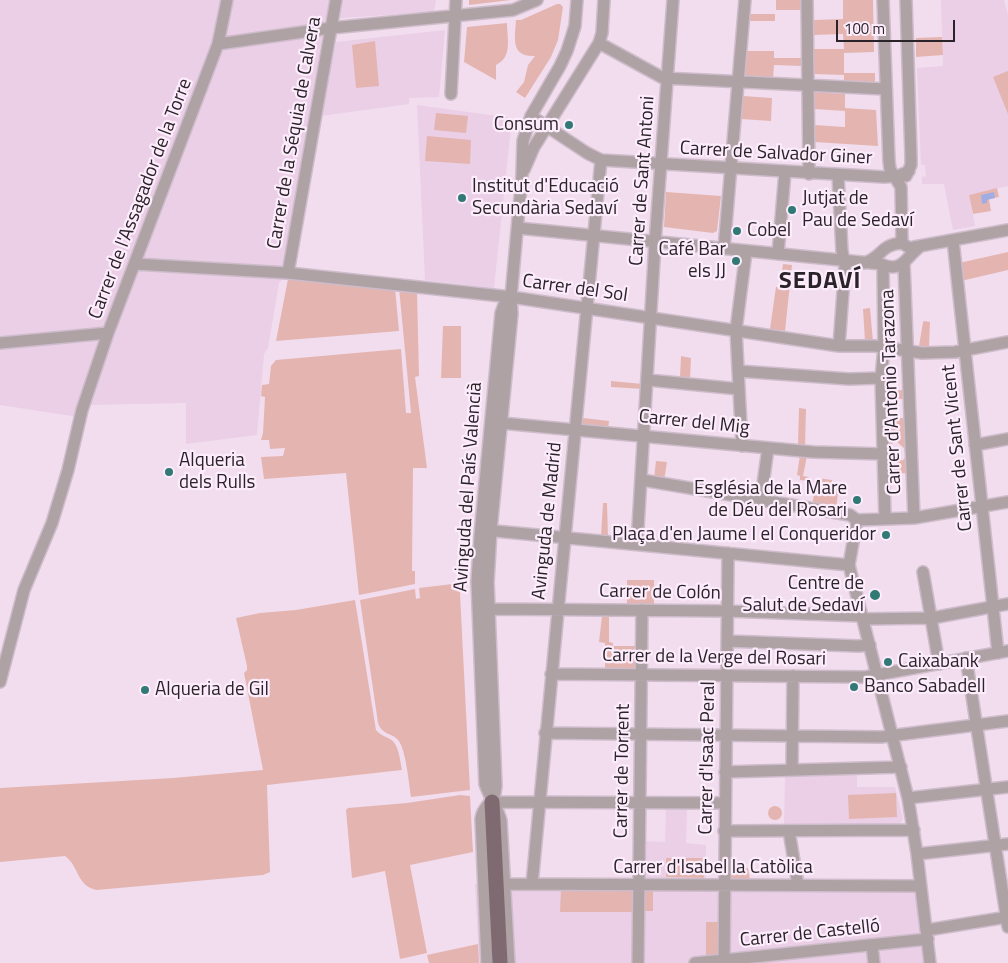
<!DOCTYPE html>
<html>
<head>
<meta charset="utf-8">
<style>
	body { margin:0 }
	#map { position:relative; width:1008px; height:963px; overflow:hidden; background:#f2ddef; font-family:"Titillium Web",sans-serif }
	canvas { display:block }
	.scale { position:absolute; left:836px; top:20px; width:119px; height:22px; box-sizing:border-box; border:2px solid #2a2329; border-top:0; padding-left:6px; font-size:15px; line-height:18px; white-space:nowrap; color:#2a2329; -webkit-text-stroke:4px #fdecfb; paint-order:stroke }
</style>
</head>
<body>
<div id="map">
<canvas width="1008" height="963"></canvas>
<div class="scale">100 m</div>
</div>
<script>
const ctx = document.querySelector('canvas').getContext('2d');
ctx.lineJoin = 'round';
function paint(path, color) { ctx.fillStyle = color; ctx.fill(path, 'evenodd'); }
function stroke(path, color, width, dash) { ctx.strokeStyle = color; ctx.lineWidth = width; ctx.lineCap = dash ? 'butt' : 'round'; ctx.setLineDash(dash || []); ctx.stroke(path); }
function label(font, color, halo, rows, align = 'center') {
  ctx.font = font + ' "Titillium Web",sans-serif'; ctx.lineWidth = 4.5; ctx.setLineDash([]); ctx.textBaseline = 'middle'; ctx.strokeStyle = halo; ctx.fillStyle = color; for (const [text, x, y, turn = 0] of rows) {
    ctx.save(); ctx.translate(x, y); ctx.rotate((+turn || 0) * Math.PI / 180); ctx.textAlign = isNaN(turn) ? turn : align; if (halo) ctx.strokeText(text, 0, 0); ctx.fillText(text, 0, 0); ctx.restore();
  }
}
paint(new Path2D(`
	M0,0h436l-2,12 -109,7 -43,260 -3,4 -11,65 -4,6 -7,81 -71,9v-41l-96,2 -5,13 -85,-13z
	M941,0h63l4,15v171l-39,9 6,31 -22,4 -9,-46h-22v-7l4,-1 -1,-11h-4l-4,-97 26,-2z
	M445,30l-6,67 -30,1v6l-88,12 15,-74z
	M417,105l95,13 -18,170 -69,-8z
	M857,774v13h38l8,32 -3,5 -116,1 1,-50z
	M666,808l21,1 -1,34 20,2v35l-61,-1v-38l20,1z
	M475,884l446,2 9,77h-451z`), '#eacfe7');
paint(new Path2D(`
	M469,0h42l-42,5z
	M776,0h25v10h-25z
	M843,0h30l1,52 -30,1v20h31v10l-31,-1v-7l-31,-1v-25h31l-1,-15 -30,1v-15l30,-1z
	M557,4h3l3,3 -5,33 -7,17 -26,41 -9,-6 8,-10 4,-17 7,-9c-25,1 -20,-18 -19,-36h5z
	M750,14h25v7h-26z
	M507,23c0,15 6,34 -11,42v15l-32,-18 3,-35z
	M942,37l1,18 -27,2v-19z
	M375,41l4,45 -23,2 -4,-43z
	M747,51h27v7h27v8l-27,-1 -1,13 -28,-1z
	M1008,71v43l-15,-37z
	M814,92l31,2v14l31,2 2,36 -64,-4v-17l31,2v-16l-31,-2z
	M743,96l29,2 -1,23 -30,-2z
	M436,113l32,3 -2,17 -32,-3z
	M427,136l44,4 -1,24 -45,-3z
	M997,188l2,9 -10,2 2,12 -18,3 -4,-19z
	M666,192l55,4 -4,35 -4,2 -49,-6z
	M1008,252v18l-47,11 -2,-18z
	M783,264l9,1 -7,66 -15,-2 6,-42h4z
	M288,279l107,9 4,43 -123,10z
	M399,288l18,2 2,86 -4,1 12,91h-14l-1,103h3v13l-56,11 -13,-122 -82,6 -3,-22 22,-1 2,-8 -15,1 -1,-9h-8l2,-7 2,-36 -4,-1 1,-11 7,-1 2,-18 5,-6 125,-11 5,64h5z
	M870,308l3,34 -8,-1 -2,-32z
	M924,321l6,1 -1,24h-10l4,-24z
	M443,326h18v52h-20z
	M681,356l10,2 -1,21 -10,-2z
	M611,381l32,3v5l-32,-2z
	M905,390v9h-22v-8z
	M799,408l7,1 -1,38 -7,-1z
	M583,418l26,3 -1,9 -26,-2z
	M889,418h17v35l-2,-2 1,-2 -10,-9 -5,7z
	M800,455l7,1 -4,20 6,1 -1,4 -8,-1v-4l-3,-1z
	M892,456l3,3 5,-1 2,3 4,-4 1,16 -16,1 -1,-12 2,-1z
	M656,461l11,1 -3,19 -10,-2z
	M817,478l15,2v4l7,1 -3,24 -24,-4z
	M603,503h4l1,34 -7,-1z
	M627,580h27v26h-27z
	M461,583l-1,11 10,196 -59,7c-2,-12 -5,-48 -13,-57 -7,-8 -15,-4 -20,-17l-18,-123 55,-11 1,10 4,-1 -1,-10z
	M355,600l21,130c4,5 9,6 14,9 9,5 10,21 12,31l-135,15 3,87 -7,3 -166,15c-20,-3 -18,-24 -32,-34l-65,6v-74l173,-10 90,-8 -19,-97 3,-3v-4l-11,-48 24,-5 36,-3z
	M602,616h7v26l4,1v3h23l-1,23h-30v-26l-6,-1z
	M896,793l1,24 -48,2 -1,-24z
	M460,795l10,1 3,56 -63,13 17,88 -27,6 -15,-88 -33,7 -6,-68 2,-2 59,-5z
	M768 813a7 7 0 1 1 14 0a7 7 0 1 1-14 0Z
	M666,858h38v20l-38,-1z
	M729,867l19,1 2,12h-21z
	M561,889h71v23h-72z
	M645,890h8v21h-9z
	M706,922h12v33l-12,1z
	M478,944l1,19h-50l-2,-8z`), '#e4b5b0');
paint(new Path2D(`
	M994,192l1,6 -8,2v3l-5,1 -1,-9z`), '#a0ade5');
const minor = new Path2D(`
	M807,0l2,174
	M883,0l6,161 1,8 11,18 1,56
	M906,0l5,157v8l-5,11
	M599,43l64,35 222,11
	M218,44l113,-16 182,-18 24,-10
	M451,94l5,-94
	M531,116l56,37 14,7 283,17 14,-1 11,-5
	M524,170l10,-23 65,-104 3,-10 2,-33
	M838,175l4,76 3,14 -6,81
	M518,228l363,36c22,10 25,-8 40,-18
	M953,240l45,413
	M914,247l94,-17
	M724,249l21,-249
	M778,254l7,-82
	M865,263c18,-7 15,-18 37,-20l6,4
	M135,264l153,9 223,24 328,49h36l47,7 33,-1 53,-10
	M904,264l10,254
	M883,266l1,81 -3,31 4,140
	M288,273l48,-273
	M0,343l108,-10
	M738,371l111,8 32,-1
	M648,380l91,9
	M501,423l312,29 71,2
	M975,445l33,-6
	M742,446l-6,-116 10,-78
	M642,480l208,35 7,5
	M761,499l7,-51
	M857,520l-8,45 59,233 9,56 13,109
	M857,520l57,-2 94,-16
	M485,530l364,35
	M637,544l18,-301 18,-243
	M923,572l16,92
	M482,606l6,3 239,2 135,5
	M862,619l70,-1 76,-14
	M727,641l131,5 12,-1
	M966,658l42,269
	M551,674l314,3 143,-26
	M0,682l24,-92 28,-67 16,-53 14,-60 26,-77 110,-289 9,-44
	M545,733l336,4 127,-16
	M792,770l1,-94
	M725,772l176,-5
	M908,798l100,-11
	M492,802l233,1
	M724,831l190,-1
	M789,831l9,54
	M917,854l91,-10
	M505,884l416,2
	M532,884l69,-724
	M927,930l81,-13
	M872,945l2,18
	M487,963l-6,-144c2,-16 14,-14 15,-33l-8,-204 3,-52 21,-216 -1,-17 11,-122 1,-34 8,-25 29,-50 7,-15 8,-25 2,-26
	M509,963l-8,-142c-3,-14 -12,-24 -16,-37l-8,-203 3,-45 21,-223 3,-8 7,-8
	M638,963l4,-353
	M695,963l233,-24
	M724,963l4,-410`);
const major = new Path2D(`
	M492,802l8,161`);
stroke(minor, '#cebccb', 14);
stroke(major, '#cebccb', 18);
stroke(minor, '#aea2a5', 11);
stroke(major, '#7f6a71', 15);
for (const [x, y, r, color] of [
	[569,125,5,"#317975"],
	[462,198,5,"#317975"],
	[792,210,5,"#317975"],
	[737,231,5,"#317975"],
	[736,261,5,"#317975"],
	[169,472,5,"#317975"],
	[857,500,5,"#317975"],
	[886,535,5,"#317975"],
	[875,595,6,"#317975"],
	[888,662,5,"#317975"],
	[854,687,5,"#317975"],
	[145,690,5,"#317975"]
]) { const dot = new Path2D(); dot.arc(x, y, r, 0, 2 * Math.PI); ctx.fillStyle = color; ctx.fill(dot); stroke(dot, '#fdecfb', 2); }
label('19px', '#2a2329', '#fdecfb', [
	["Consum",559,125,"right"],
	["Institut d'Educació",472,187],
	["Secundària Sedaví",472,209],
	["Jutjat de",802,199],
	["Pau de Sedaví",802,221],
	["Cobel",747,231],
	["Café Bar",726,250,"right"],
	["els JJ",726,272,"right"],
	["Alqueria",179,461],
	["dels Rulls",179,483],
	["Església de la Mare",847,489,"right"],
	["de Déu del Rosari",847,511,"right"],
	["Plaça d'en Jaume I el Conqueridor",876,535,"right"],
	["Centre de",864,584,"right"],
	["Salut de Sedaví",864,606,"right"],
	["Caixabank",898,662],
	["Banco Sabadell",864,687],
	["Alqueria de Gil",155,690]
], 'left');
label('19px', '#2a2329', '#fdecfb', [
	["Carrer de la Séquia de Calvera",295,133,-80],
	["Carrer de Salvador Giner",776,154,3],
	["Carrer de Sant Antoni",643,181,-86],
	["Carrer de l'Assagador de la Torre",141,199,-69],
	["Carrer del Sol",575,289,8],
	["Carrer d'Antonio Tarazona",892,392,-92],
	["Carrer del Mig",694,423,6],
	["Carrer de Sant Vicent",958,448,-96],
	["Avinguda del País Valencià",469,487,-86],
	["Avinguda de Madrid",548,521,-84],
	["Carrer de Colón",660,593,1],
	["Carrer de la Verge del Rosari",714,658,1],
	["Carrer d'Isaac Peral",708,758,-89],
	["Carrer de Torrent",623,771,-89],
	["Carrer d'Isabel la Catòlica",713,868],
	["Carrer de Castelló",810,934,-6]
]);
ctx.letterSpacing = '1px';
label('bold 24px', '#2a2329', '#fdecfb', [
	["SEDAVÍ",820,282]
]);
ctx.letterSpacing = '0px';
</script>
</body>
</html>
